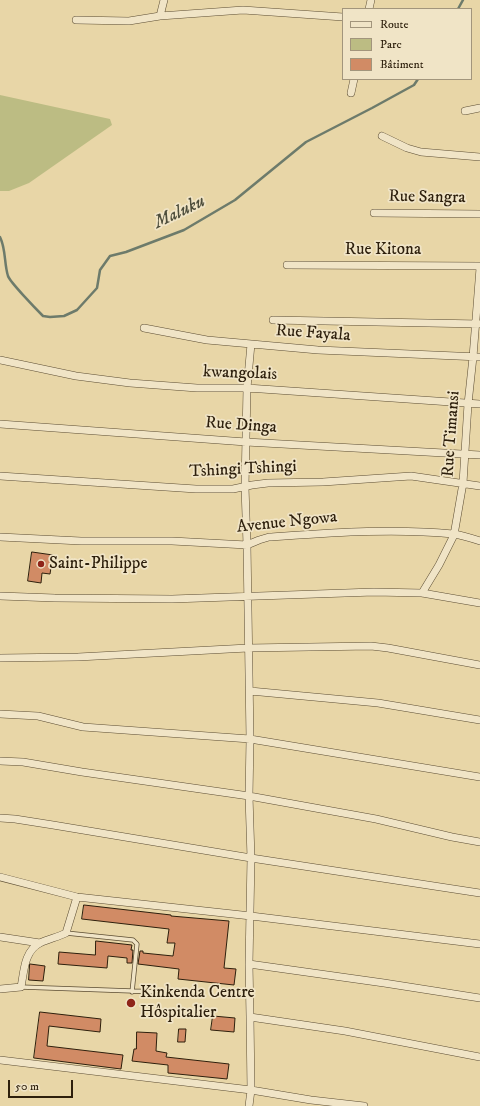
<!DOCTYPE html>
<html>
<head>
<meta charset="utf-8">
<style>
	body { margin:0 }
	#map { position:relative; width:480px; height:1106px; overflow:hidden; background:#e8d6a7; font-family:"IM FELL DW Pica",serif }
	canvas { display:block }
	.legend { position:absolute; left:342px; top:8px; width:130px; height:72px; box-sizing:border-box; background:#f0e4c6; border:1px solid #a2957c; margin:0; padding:5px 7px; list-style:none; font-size:12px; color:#2d1f0c }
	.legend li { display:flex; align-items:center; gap:8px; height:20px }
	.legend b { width:20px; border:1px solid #a2957c }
	.scale { position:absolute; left:8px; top:1080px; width:65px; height:18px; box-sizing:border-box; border:2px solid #2d1f0c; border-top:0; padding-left:5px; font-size:12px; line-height:14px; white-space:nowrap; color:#2d1f0c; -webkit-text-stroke:3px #f0e4c6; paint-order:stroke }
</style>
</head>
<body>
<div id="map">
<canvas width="480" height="1106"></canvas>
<ul class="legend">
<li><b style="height:5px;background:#f0e4c6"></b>Route</li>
<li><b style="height:11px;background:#bcbc83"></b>Parc</li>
<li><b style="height:11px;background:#d18b65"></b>Bâtiment</li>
</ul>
<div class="scale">50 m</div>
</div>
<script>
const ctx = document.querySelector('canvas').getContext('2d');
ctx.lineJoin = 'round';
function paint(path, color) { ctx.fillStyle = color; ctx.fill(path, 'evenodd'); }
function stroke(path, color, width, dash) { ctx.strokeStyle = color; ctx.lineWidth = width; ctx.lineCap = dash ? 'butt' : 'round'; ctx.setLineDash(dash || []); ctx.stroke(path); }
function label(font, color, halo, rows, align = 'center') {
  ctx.font = font + ' "IM FELL DW Pica",serif'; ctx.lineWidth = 3.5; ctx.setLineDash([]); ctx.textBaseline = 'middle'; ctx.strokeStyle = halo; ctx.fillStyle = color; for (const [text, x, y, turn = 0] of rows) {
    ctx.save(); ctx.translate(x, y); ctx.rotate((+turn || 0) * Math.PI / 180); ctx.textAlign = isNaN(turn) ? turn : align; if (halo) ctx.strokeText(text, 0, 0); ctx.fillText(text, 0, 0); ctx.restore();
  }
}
paint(new Path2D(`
	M0,95l110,24 2,6 -83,58 -20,8h-9z`), '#bcbc83');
stroke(new Path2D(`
	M458,9l5,-9
	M0,237c6,12 4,26 8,39 2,6 28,33 35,40l7,1 14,-1 13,-6 20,-22 3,-18 10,-14 16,-4 58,-22 51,-30 71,-58 66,-34 42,-23 4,-6`), '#6d7b6b', 2.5);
const building = new Path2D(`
	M32,552l21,3 -3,19 -8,-1 -1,10 -13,-2z
	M84,905l87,10v1l58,5 -5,47 12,1 -2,16 -56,-6 1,-10 -41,-5 2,-13h3v2l30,3 2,-13h-8l2,-14 -87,-10z
	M96,941l36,4 -1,5h2l-1,13h-5v-5l-19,-2 -1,12 -49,-4 1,-12 36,3z
	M30,964l15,2 -2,15 -14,-1z
	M40,1012l61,7 -1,13 -51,-6 -2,20 76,9 -2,14 -87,-11z
	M213,1016l22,2 -1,14 -23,-2z
	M179,1029h7l-1,13h-7z
	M137,1032l20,1 -1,18 11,2 -1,4 63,7 -2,15 -59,-6v-8l-36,-4 2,-12h2z`);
paint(building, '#d18b65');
stroke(building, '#2d1f0c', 1);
const service = new Path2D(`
	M66,933l67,7 4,4 -5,48
	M21,987l139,5`);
const minor = new Path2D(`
	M369,9l2,-9
	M160,16l4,-16
	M76,20l53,1 31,-5 83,-6 100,7
	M351,93l3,-14
	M465,111l15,-3
	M382,136l25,12 14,4 59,5
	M374,213l106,1
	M287,265l193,1
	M273,320l207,4
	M144,328l63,12 111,10 162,7
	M0,360l76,16 54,7 67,5h50l233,16
	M0,424l246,18 234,13
	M0,476l196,13h37l19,-4 16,-2 55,-1 88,-6 69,10
	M0,537l81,4h91l75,4 12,-5 10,-3c60,-4 123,-9 184,-3 9,1 18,4 27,7
	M422,593l17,-28 15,-30 9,-52 5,-79 5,-47 7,-89
	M0,596l55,2 117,1 202,-7 48,1 58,10
	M0,658l78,-1 170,-9 123,-2 17,2 92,17
	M250,691l128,12 102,17
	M0,714l38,2 45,11 167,12 230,38
	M0,761l23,1 59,10 167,24 127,23 76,18 28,5
	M0,818l15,1 38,6 198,33 229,35
	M0,877l77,20 174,19 229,28
	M0,937l40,6
	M249,964l135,19 96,15
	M0,989l21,-2c3,-15 3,-36 19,-44 8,-4 18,-6 26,-10l11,-36
	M250,1017l95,14 135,26
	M0,1060l251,30 60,10 53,6
	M249,1106l2,-16 -1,-73 -1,-53 2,-106 -2,-62 1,-57 -3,-194 -2,-58 2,-99 4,-44`);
stroke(service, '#5c4d33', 5);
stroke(minor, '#5c4d33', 8);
stroke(service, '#f0e4c6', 3.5);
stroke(minor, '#f0e4c6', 7);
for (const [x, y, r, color] of [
	[41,564,4,"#8f2418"],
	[131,1003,5,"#8f2418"]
]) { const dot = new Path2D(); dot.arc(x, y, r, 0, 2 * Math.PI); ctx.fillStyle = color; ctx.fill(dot); stroke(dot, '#f0e4c6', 1.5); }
label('17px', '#2d1f0c', '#f0e4c6', [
	["Rue Sangra",427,198,1],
	["Rue Kitona",383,250],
	["Rue Fayala",313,334,4],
	["kwangolais",240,374,2],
	["Rue Dinga",241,426,4],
	["Rue Timansi",452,434,-86],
	["Tshingi Tshingi",243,470,-3],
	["Avenue Ngowa",287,523,-6]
]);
label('17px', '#2d1f0c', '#f0e4c6', [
	["Saint-Philippe",49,564],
	["Kinkenda Centre",140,993],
	["Hôspitalier",140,1013]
], 'left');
label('italic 18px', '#4d4d3b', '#f0e4c6', [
	["Maluku",180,213,-26]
]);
</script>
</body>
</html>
